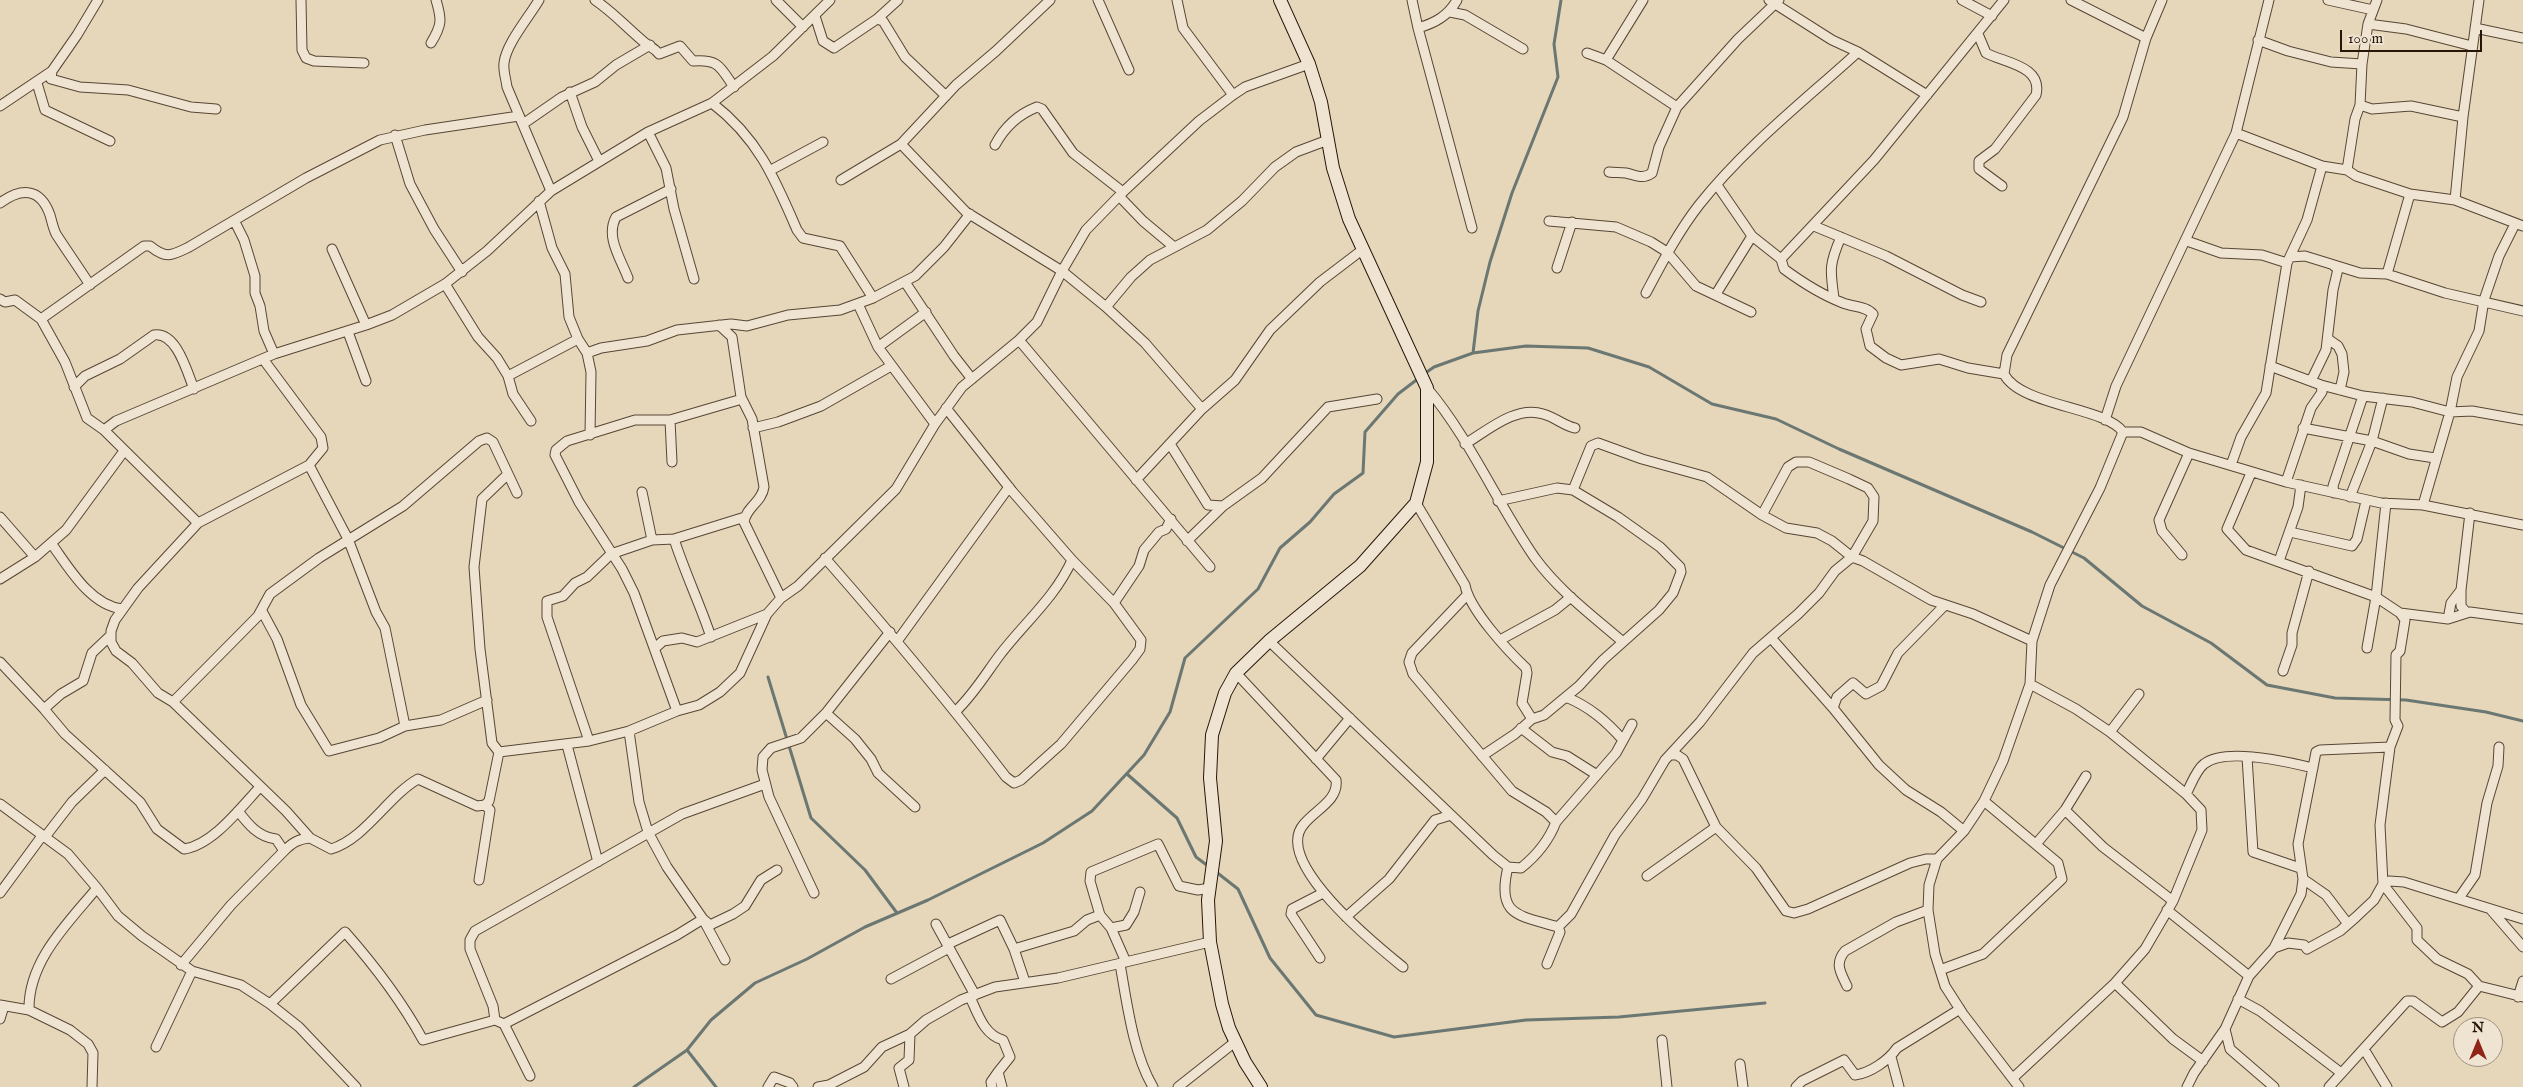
<!DOCTYPE html>
<html>
<head>
<meta charset="utf-8">
<style>
	body { margin:0 }
	#map { position:relative; width:2523px; height:1087px; overflow:hidden; background:#e6d6ba; font-family:"IM FELL English",serif }
	canvas { display:block }
	.north { position:absolute; left:2453px; top:1017px; width:50px; height:50px; box-sizing:border-box; background:#efe4d2; border:1px solid #9f9281; border-radius:50%; rotate:0deg; font-size:14px; font-weight:700; line-height:20px; text-align:center; color:#271608 }
	.north::after { content:''; display:block; margin:auto; width:18px; height:22px; background:#8f2418; clip-path:polygon(50% 0,100% 100%,50% 72%,0 100%) }
	.scale { position:absolute; left:2340px; top:30px; width:142px; height:22px; box-sizing:border-box; border:2px solid #271608; border-top:0; padding-left:6px; font-size:15px; line-height:18px; white-space:nowrap; color:#271608; -webkit-text-stroke:4px #efe4d2; paint-order:stroke }
</style>
</head>
<body>
<div id="map">
<canvas width="2523" height="1087"></canvas>
<div class="north">N</div>
<div class="scale">100 m</div>
</div>
<script>
const ctx = document.querySelector('canvas').getContext('2d');
ctx.lineJoin = 'round';
function stroke(path, color, width, dash) { ctx.strokeStyle = color; ctx.lineWidth = width; ctx.lineCap = dash ? 'butt' : 'round'; ctx.setLineDash(dash || []); ctx.stroke(path); }
stroke(new Path2D(`
	M1473,353l5,-42 12,-49 22,-69 46,-116 -4,-33 7,-44
	M1424,374l10,-7 39,-14 53,-7 62,2 61,19 63,37 64,15 63,30 193,83 52,26 58,48 69,37 56,42 68,13 71,2 80,12 37,9
	M768,677l43,141 54,52 32,43
	M1127,774l50,44 19,39 12,9
	M1215,871l23,18 32,69 46,57 78,22 132,-17 93,-3 146,-14
	M687,1050l29,37
	M634,1087l53,-37 24,-30 44,-37 52,-24 58,-32 63,-27 115,-57 49,-32 52,-56 26,-43 15,-54 73,-69 22,-41 30,-26 24,-28 29,-21 2,-41 33,-38 21,-16`), '#6b7772', 3);
const street = new Path2D(`
	M301,0l1,50 4,8 8,3 50,2
	M539,0c-10,17 -33,44 -35,63 -1,8 2,16 3,24l44,104
	M595,0c19,13 31,27 49,42 5,5 10,5 15,12l21,-8 13,15c26,-2 27,6 41,26
	M776,0l27,27
	M1098,0l31,70
	M1177,0l6,28 50,67
	M1412,0l6,28 54,200
	M1769,0l63,40 26,12 69,43
	M1962,0l30,16
	M2071,0l75,38
	M2328,0l45,10
	M1450,12l15,3 58,34
	M815,16l8,25 11,7 43,-29 21,-19
	M877,19l6,2 22,36 41,39
	M2368,24l38,5 66,17
	M1418,28c17,-5 30,-12 39,-28
	M2475,28l48,10
	M1978,34l8,19c19,10 57,13 50,42l-41,54 -16,12v8l23,17
	M2258,40l30,11 43,11 31,2
	M431,43c11,-18 11,-23 5,-43
	M1587,53l19,7 71,47
	M1606,60l37,-60
	M52,71l-1,8 29,8 48,3 63,17 25,2
	M37,83l8,27 65,31
	M570,92l12,35 17,34
	M712,103c46,35 63,76 85,127l6,8 37,8 33,52
	M2360,105l12,4 39,-3 52,11
	M0,106l52,-35 25,-36 21,-35
	M523,124l39,-27 33,-15 21,-17 34,-20
	M648,132l18,36 8,41 20,70
	M2236,133l86,33 25,4 9,6 54,18 45,6 68,26
	M395,135l15,49 24,45 28,43
	M901,144l65,68 96,59 44,36 39,36 57,66
	M995,145c9,-17 24,-31 42,-38l5,2 31,44 50,39
	M771,170l52,-28
	M2347,170l8,-51 5,-14 2,-41 6,-40 9,-24
	M1609,172c6,1 11,0 17,1 10,2 16,7 26,0l7,-26 18,-40 61,-68 41,-39
	M841,180l60,-36 55,-59 40,-34 54,-51
	M1717,185l35,51 29,23 93,-99 130,-160
	M1119,196l24,25 31,26
	M2455,200l8,-83 16,-117
	M539,201l13,47 13,26 4,43 9,22 9,14 4,19 -1,63
	M0,203c21,-15 40,-16 50,12 2,7 3,13 6,19 11,17 23,34 34,51
	M1549,221l67,6 35,15 16,10 29,34 55,26
	M235,222l9,18 11,36v17l5,13 4,25 10,23
	M1814,226l72,30 76,39 19,7
	M2187,241l34,12 41,2 25,8
	M332,249l34,76
	M2290,257l15,-1 55,17 27,1 58,19 78,18
	M1781,259l3,10c19,14 38,26 59,34 10,4 23,3 30,11l-7,15 4,17 16,12 15,7 38,-6 29,9 36,6
	M1557,268l15,-46
	M2387,274l23,-80
	M628,278c-7,-19 -23,-41 -12,-61l55,-28
	M905,282l49,74 18,23
	M445,284l33,53 19,21 11,18 5,18 18,27
	M1646,293c16,-30 32,-61 53,-88 46,-58 105,-104 159,-153
	M1716,294l36,-58
	M1834,298c-4,-28 -5,-34 7,-61
	M0,299l5,3 10,-2 26,19 24,43 22,56 17,12 94,93
	M858,304l20,43 57,77
	M1106,307l25,-30 19,-17 57,-30 35,-29 33,-34 21,-15 32,-12
	M41,319l103,-73h6c16,13 21,10 39,1l117,-69 74,-38 45,-10 94,-14
	M719,325l13,12 9,60 11,22 12,68c-2,15 -18,20 -20,35l37,76
	M348,332l18,49
	M2328,339l10,7 4,8 2,18 -4,18
	M1019,340l191,227
	M878,347l48,-35
	M587,353l14,-5 46,-7 30,-11 54,-6 16,2 41,-11 52,-5 33,-12 42,-22 29,-29 26,-33
	M263,359l58,78 2,11 -14,17 -111,58 -60,65 -23,32 -4,11v11l5,9 16,12 26,30 15,9 113,109 24,27 21,11c34,-10 57,-53 87,-70l59,27 8,-1 4,-4 10,-49
	M2270,366l51,19 42,11 49,6 38,10 7,-35 22,-46 5,-31 15,-44 16,-32
	M508,376l70,-37
	M2311,381l15,-31 7,-60 5,-21 -4,-3
	M74,387l11,-11 35,-17 34,-24c23,-3 33,37 40,54
	M1427,388c43,51 70,115 108,170 24,33 58,58 88,84
	M670,420l2,42
	M2105,420l11,-34 120,-253 33,-133
	M753,428l25,-6 43,-16 70,-40
	M2303,428l69,13 37,13 26,4
	M104,430l12,-9 158,-67 92,-29 26,-10 53,-31 42,-33 64,-60 97,-59 64,-29 61,-47 57,-56
	M2123,432h18l48,21 97,29 95,21 42,2 27,-93 22,-1 51,9
	M1170,444l38,61 15,1 39,-28 66,-71 49,-8
	M1465,444c22,-13 51,-39 78,-30 12,3 21,12 32,14
	M309,465l39,74 28,73 9,16 20,98
	M2231,465l10,-28 25,-44 21,-130 20,-43 15,-54
	M2251,473l-24,56 19,21 130,47 24,16 48,6 22,-7 53,7
	M508,474l-26,25 -8,68 6,82 12,94 7,9 90,-11 40,-10 48,-20 22,-6 21,-13 20,-19 27,-59 14,-16 17,-12 98,-97 39,-65 27,-37 57,-47 18,-18 25,-51 24,-41 37,-38 76,-71 34,-26 12,-8 64,-23
	M1136,480l66,-71 33,-29 35,-50 50,-48 42,-32
	M2286,482l25,-74 11,-16 -1,-7
	M1573,490l18,-44 7,-3 44,16 65,18 55,38 24,13 31,5 15,8 20,16 11,4 68,39 42,14 59,27
	M642,492l10,48
	M2334,493l-1,-7 30,-90
	M2350,497l22,-56 11,-43
	M1416,503l49,82c4,24 43,66 61,83l1,5 -5,30 10,16
	M2423,505l100,20
	M0,517l35,40
	M2290,532l62,14 5,-7 9,-38
	M674,539c11,34 26,65 37,98
	M1187,541l36,-35
	M51,543c18,25 39,62 71,66
	M2182,555l-20,-24 -3,-11 30,-67
	M825,558c63,72 123,143 181,219l8,6 7,-3 40,-36 71,-84 8,-11 1,-9 -27,-37 -42,-43 -60,-69 -66,-83
	M2279,561l19,-54 3,-22
	M0,579l35,-22 31,-27 58,-79
	M1467,595l-55,58 -3,9 4,12 99,117 34,21 10,10
	M1114,603l25,-37 5,-16 15,-18 7,-3 5,-10
	M262,611l15,28 24,66 28,46 50,-13 26,-12 36,-6 46,-20
	M2466,612l-5,-6v-16l9,-77
	M2448,619l3,-16 10,-13
	M1772,639l61,69 46,57 27,25 35,22 23,19
	M898,640l111,-153
	M1500,640l55,-30 16,-13
	M1269,641l224,214 15,12 13,1c15,-12 28,-28 35,-46l60,-69 16,-29
	M655,648l8,-7 19,-3 15,4 70,-28
	M2367,648l9,-51 10,-94
	M0,662l44,47 21,25 75,68 17,27 27,20c29,-4 57,-42 76,-62
	M2283,671l9,-26v-12l17,-62
	M1236,673l100,107c3,20 -21,30 -32,44 -33,37 73,122 99,143
	M1566,697c24,10 40,24 57,43
	M173,702l85,-86 12,-22 49,-36 84,-52 76,-65 8,-3 6,4 24,51
	M1833,708l4,-11 16,-14 13,11 15,-8 17,-33 46,-47
	M44,709l17,-15 22,-13 9,-28 19,-18
	M677,711l-43,-118 -12,-24 -43,-67 -24,-47 1,-5 11,-9 68,-21h35l72,-21
	M956,711c17,-16 29,-36 43,-55 24,-32 56,-58 73,-96
	M826,713l29,26 16,20 7,14 37,34
	M1521,728l31,24 15,4 30,19
	M629,731l10,71 9,30 19,35 36,52 22,41
	M2110,732l29,-38
	M589,741l-42,-124v-16l16,-5 12,-13 12,-6 24,-23 41,-14 22,-1 71,-22
	M567,745l31,117
	M1670,755h7l6,4 33,68 40,41 30,43 8,2 14,-4 102,-46 16,-4h11
	M1482,756l33,-22 17,-15 12,-4 35,-29 24,-26 56,-50 14,-17 8,-21 -1,-5 -20,-20 -42,-30 -45,-27 -16,-2 -59,13
	M2247,757l6,95 47,16
	M1316,759l34,-41
	M2186,794c5,-9 10,-24 18,-30 21,-17 85,-2 109,4
	M0,804l68,50 29,34 21,28 24,20 50,35 49,14 29,19 29,23 57,60
	M2065,810l38,37 70,54
	M238,811c10,13 20,26 38,28l8,12
	M45,837l27,-35 33,-32
	M2036,844l29,-34 21,-34
	M1508,867c-12,49 10,48 50,60
	M1647,876l69,-49
	M2303,879l23,16 22,29
	M479,880l11,-70 -5,-5
	M2383,884l34,44v12l20,19 31,15 11,12 44,11
	M2383,884l6,-3 15,1 119,37
	M0,893l42,-57
	M814,893l-45,-96 -7,-27 1,-13 8,-9 30,-10 25,-25 64,-81
	M2459,898l16,-23 12,-72 11,-37 1,-19
	M2167,910l82,66
	M2491,910l32,37
	M1100,915l-10,-34 1,-9 67,-28 21,42 19,4 12,-2
	M1346,917l43,-38 46,-59 16,-5
	M703,919l7,6 23,-11 12,-8 16,-26 16,-10
	M936,924l39,71
	M1111,928l15,34
	M948,944l52,-24 14,29 11,33
	M2274,948l14,-5 16,2 3,4 33,-18 16,-14 18,-17 9,-16 -3,-59 10,-78 8,-21 -3,-6 1,-65 4,-4 5,-31 -5,-7
	M1014,949l60,-18 13,-11 13,-5 11,13 15,-3 8,-13 6,-20
	M1320,958l-29,-44 1,-5 31,-16
	M1120,964c7,39 13,89 33,123
	M1547,964l13,-32 -2,-5 13,-13 44,-79 27,-36 23,-39 35,-38 53,-69 45,-39 21,-21 16,-22 17,-14 21,-36 1,-24 -6,-9 -19,-9 -40,-17h-13l-8,5 -26,48
	M181,965l50,-60 53,-54c8,-8 14,-12 26,-13
	M1940,970l43,-16 79,-75 -4,-16 -74,-62
	M891,979l58,-31
	M2115,983l58,56 30,22
	M1847,986c-6,-13 -13,-22 -2,-35l51,-29 32,-12
	M970,997c8,17 14,38 33,43l7,17 -12,15 4,15
	M2518,997l5,-16
	M2238,999l22,12 80,61
	M270,1004l75,-72c30,34 56,68 78,108l72,-20 9,4 26,52
	M0,1005l29,5 41,20 18,14 5,9 -1,34
	M29,1010c-1,-49 39,-87 68,-122
	M0,1019l4,-13
	M495,1020l-2,-14 -23,-57v-9l5,-9 207,-117 83,-30
	M504,1024l173,-89 26,-16
	M2225,1029l5,20 44,38
	M1662,1040l5,47
	M156,1047l36,-76
	M2364,1049l23,38
	M1891,1057l8,30
	M1740,1064l3,23
	M2013,1078l102,-95 30,-34 28,-48 29,-71 -1,-20 -15,-16 -76,-62 -34,-23 -46,-25
	M768,1087l6,-10 16,6 3,4
	M818,1087l11,-2 35,-18 18,-20 28,-13 16,-14 35,-20 34,-13 63,-9 152,-36
	M904,1087l-5,-19 10,-8 1,-26
	M992,1087l-1,-5 7,-10
	M1178,1087l57,-45
	M1796,1087l6,-6 42,-21 11,15c15,-2 33,-14 42,-27l63,-39
	M2019,1087l-56,-73 -18,-28 -10,-32 -7,-44 1,-25 8,-26 27,-28 20,-30 19,-40 27,-77 2,-43 18,-56 50,-97 23,-56c-17,-25 -103,-26 -119,-58l3,-19 116,-238 23,-79 16,-38
	M2187,1087l7,-14 31,-44 24,-53 25,-28 27,-54 2,-15 -5,-35 18,-92 4,-2 70,-3
	M2329,1087l78,-86h6l29,21 16,-10 21,-26`);
const secondary = new Path2D(`
	M1261,1087l-16,-25 -16,-34 -7,-24 -12,-62 -2,-42 8,-59 -6,-63 2,-43 13,-42 11,-20 33,-32 91,-75 56,-63 11,-41v-74l-78,-169 -16,-51 -12,-66 -12,-38 -29,-64`);
stroke(street, '#574634', 11);
stroke(secondary, '#271608', 14);
stroke(street, '#efe4d2', 9);
stroke(secondary, '#efe4d2', 12);
</script>
</body>
</html>
